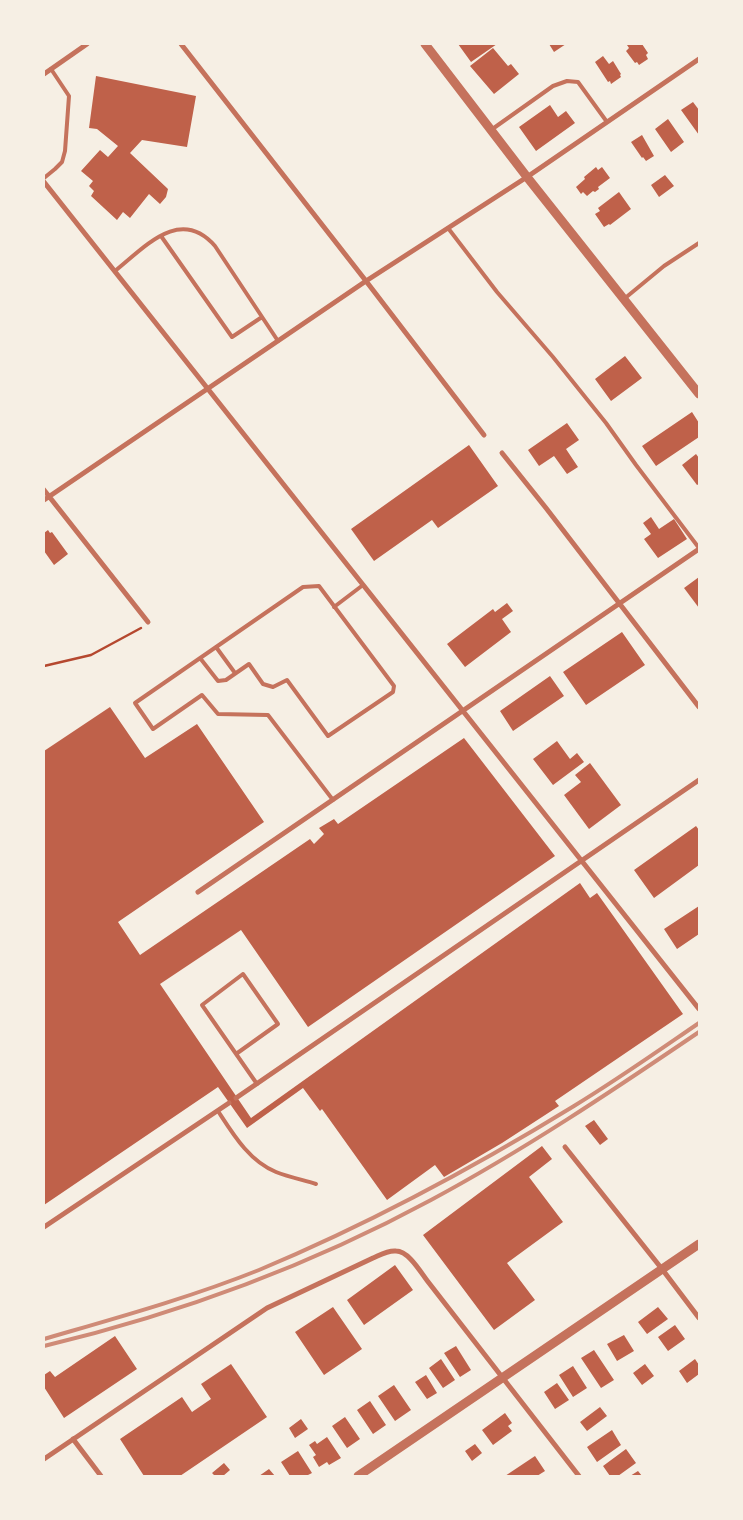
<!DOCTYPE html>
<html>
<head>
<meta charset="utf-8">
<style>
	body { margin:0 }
	#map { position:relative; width:743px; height:1520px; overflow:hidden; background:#f6efe4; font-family:"Playfair Display",serif }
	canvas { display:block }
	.frame { position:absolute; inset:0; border:45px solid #f6efe4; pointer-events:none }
</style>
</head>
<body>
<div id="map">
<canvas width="743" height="1520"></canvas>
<div class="frame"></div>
</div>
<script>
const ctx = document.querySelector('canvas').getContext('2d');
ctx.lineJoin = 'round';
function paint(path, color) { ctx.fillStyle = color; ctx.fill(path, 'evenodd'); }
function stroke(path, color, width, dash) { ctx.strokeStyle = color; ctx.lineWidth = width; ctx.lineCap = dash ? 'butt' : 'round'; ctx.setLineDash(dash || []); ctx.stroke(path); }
paint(new Path2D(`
	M458,44h39l-26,18z
	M549,44h17l-12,8z
	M629,44h13l6,9 -2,2 2,4 -9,6 -2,-3 -2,1 -9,-12 3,-3 -2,-3z
	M493,48l15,18 3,-2 8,10 -25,20 -24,-28z
	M603,56l6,8 4,-3 8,13 -1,1 1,2 -10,7 -1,-3 -2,1 -13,-20z
	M96,76l100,20 -9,51 -45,-7 -12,13 38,36 -2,8 -6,7 -11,-10 -19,24 -7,-6 -6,8 -26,-24 3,-5 -5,-5 4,-5 -12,-10 19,-21 8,7 10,-11 -21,-17 -8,-1z
	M693,102l6,8v25l-18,-25z
	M550,105l8,12 8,-6 9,12 -39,28 -17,-24z
	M668,119l16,23 -13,10 -16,-23z
	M642,135l12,21 -8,5 -3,-4 -1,1 -11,-16z
	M596,167l2,3 4,-3 8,11 -12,9 1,2 -4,3 -2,-1 -6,5 -4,-4 -2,2 -5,-7 9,-8 -1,-2z
	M665,175l9,11 -15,11 -8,-12z
	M619,192l12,17 -21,16 -1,-1 -5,3 -9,-13 5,-3 -2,-3z
	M625,356l17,22 -31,23 -16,-22z
	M692,412l7,11v14l-43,29 -14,-20z
	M567,423l12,17 -13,9 12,18 -11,7 -13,-18 -15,10 -11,-16z
	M469,445l29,41 -60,42 -6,-8 -58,41 -23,-32z
	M696,454l3,4v26l-2,1 -15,-20z
	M651,517l8,12 15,-10 13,20 -29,19 -14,-19 7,-5 -8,-11z
	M48,530l2,3 2,-1 16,22 -14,11 -10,-14v-18z
	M699,577v31l-15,-20z
	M507,603l6,8 -11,8 9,13 -46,35 -18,-23 46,-35 2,3z
	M622,632l23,33 -59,40 -23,-33z
	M550,676l14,20 -51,35 -13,-20z
	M110,707l35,51 52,-34 67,98 -146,100 22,33 170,-116 4,5 10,-10 -5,-6 15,-9 4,5 126,-86 91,118 -247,171 -67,-97 -81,54 91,134 329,-235 10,15 7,-5 86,121 -128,87 4,5 -57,37 -58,34 -9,-12 -48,35 -65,-91 -2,2 -17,-23 -56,40 -29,-41 -174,118v-454z
	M557,741l13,18 7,-6 7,9 -31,23 -20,-26z
	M590,763l31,42 -32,24 -25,-34 17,-13 -6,-7z
	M696,826l3,4v35l-45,33 -20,-28z
	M699,906v28l-22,15 -13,-20z
	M594,1120l14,19 -8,6 -15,-19z
	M542,1146l10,13 -23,18 34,45 -56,41 28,37 -41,30 -71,-95z
	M395,1265l18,25 -49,35 -17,-25z
	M333,1307l29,42 -38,26 -29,-43z
	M658,1307l10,12 -21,15 -9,-12z
	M675,1325l10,14 -17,12 -10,-14z
	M624,1335l10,16 -17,10 -10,-17z
	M115,1336l22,33 -73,49 -20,-31v-12l6,-4 5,6z
	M456,1346l15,24 -11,7 -16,-24z
	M594,1350l20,30 -13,8 -20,-30z
	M441,1359l14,21 -12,8 -14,-20z
	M695,1359l4,6v9l-12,9 -8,-12z
	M231,1364l36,53 -87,59h-36l-24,-37 62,-42 10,15 19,-13 -10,-15z
	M645,1364l9,12 -12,9 -9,-12z
	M573,1366l14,22 -14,9 -14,-22z
	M426,1375l11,18 -10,6 -12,-17z
	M557,1383l12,17 -14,9 -11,-17z
	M394,1385l17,25 -16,11 -17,-25z
	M370,1401l16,24 -13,9 -16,-24z
	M600,1407l7,9 -20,15 -7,-9z
	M505,1413l7,10 -4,3 4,5 -19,14 -11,-15z
	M345,1417l15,22 -13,9 -15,-22z
	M301,1419l7,10 -13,9 -6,-10z
	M612,1430l9,15 -24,17 -10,-15z
	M327,1437l14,21 -12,7 -2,-3 -8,5 -6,-10 3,-2 -7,-10 6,-4 2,3z
	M475,1444l7,9 -10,8 -7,-10z
	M626,1449l10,14 -18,13h-8l-7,-10z
	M298,1451l14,22 -6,3h-16l-9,-14z
	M535,1456l10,15 -8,5h-32z
	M224,1463l6,7 -7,6h-8l-3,-3z
	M269,1469l6,7h-16z
	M638,1471l4,5h-12z`), '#bf614a');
stroke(new Path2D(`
	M44,666l47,-11 50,-27`), '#b5482f', 2.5);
stroke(new Path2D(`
	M491,130l62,-44 14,-5 11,1 29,40
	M44,178l11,-9 7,-7 3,-11 4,-55 -18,-27
	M448,228l49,64 56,65 53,66 30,42 63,83
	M161,236l71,101 30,-20
	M115,271c30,-24 65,-65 100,-25l63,95
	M624,299l40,-33 35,-23
	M334,607l29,-22
	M216,647l19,26
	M200,658l18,23 8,-1 23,-16 14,20 10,3 14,-7 41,56 65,-44 1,-6 -75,-100 -16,1 -168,116 18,26 49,-34 16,19 50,1 65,85
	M236,1054l42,-30 -35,-50 -41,31 55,79
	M218,1111c15,23 31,50 58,61 13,5 27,8 40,12`), '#c5725c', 4);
stroke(new Path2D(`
	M181,44l185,237 118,154
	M44,74l43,-30
	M44,182l655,827
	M502,453l44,55 153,199
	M44,490l104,132
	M44,500l322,-219 161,-104 172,-118
	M198,892l501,-343
	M236,1098l463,-318
	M565,1147l97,122 37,49
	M44,1227l185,-124
	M73,1439l28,37
	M44,1459l223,-151 106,-50c7,-3 15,-8 23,-7 13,0 25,22 33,32l150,193`), '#c5725c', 5);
stroke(new Path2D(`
	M425,44l102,133 172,217
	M358,1476l341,-232`), '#c5725c', 9);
stroke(new Path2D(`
	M44,1339c72,-21 145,-41 215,-69 110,-46 214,-102 315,-164 43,-26 84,-55 125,-83
	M44,1346c134,-32 265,-80 387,-146 93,-50 181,-109 268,-168`), '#cf8b77', 4);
</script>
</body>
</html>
